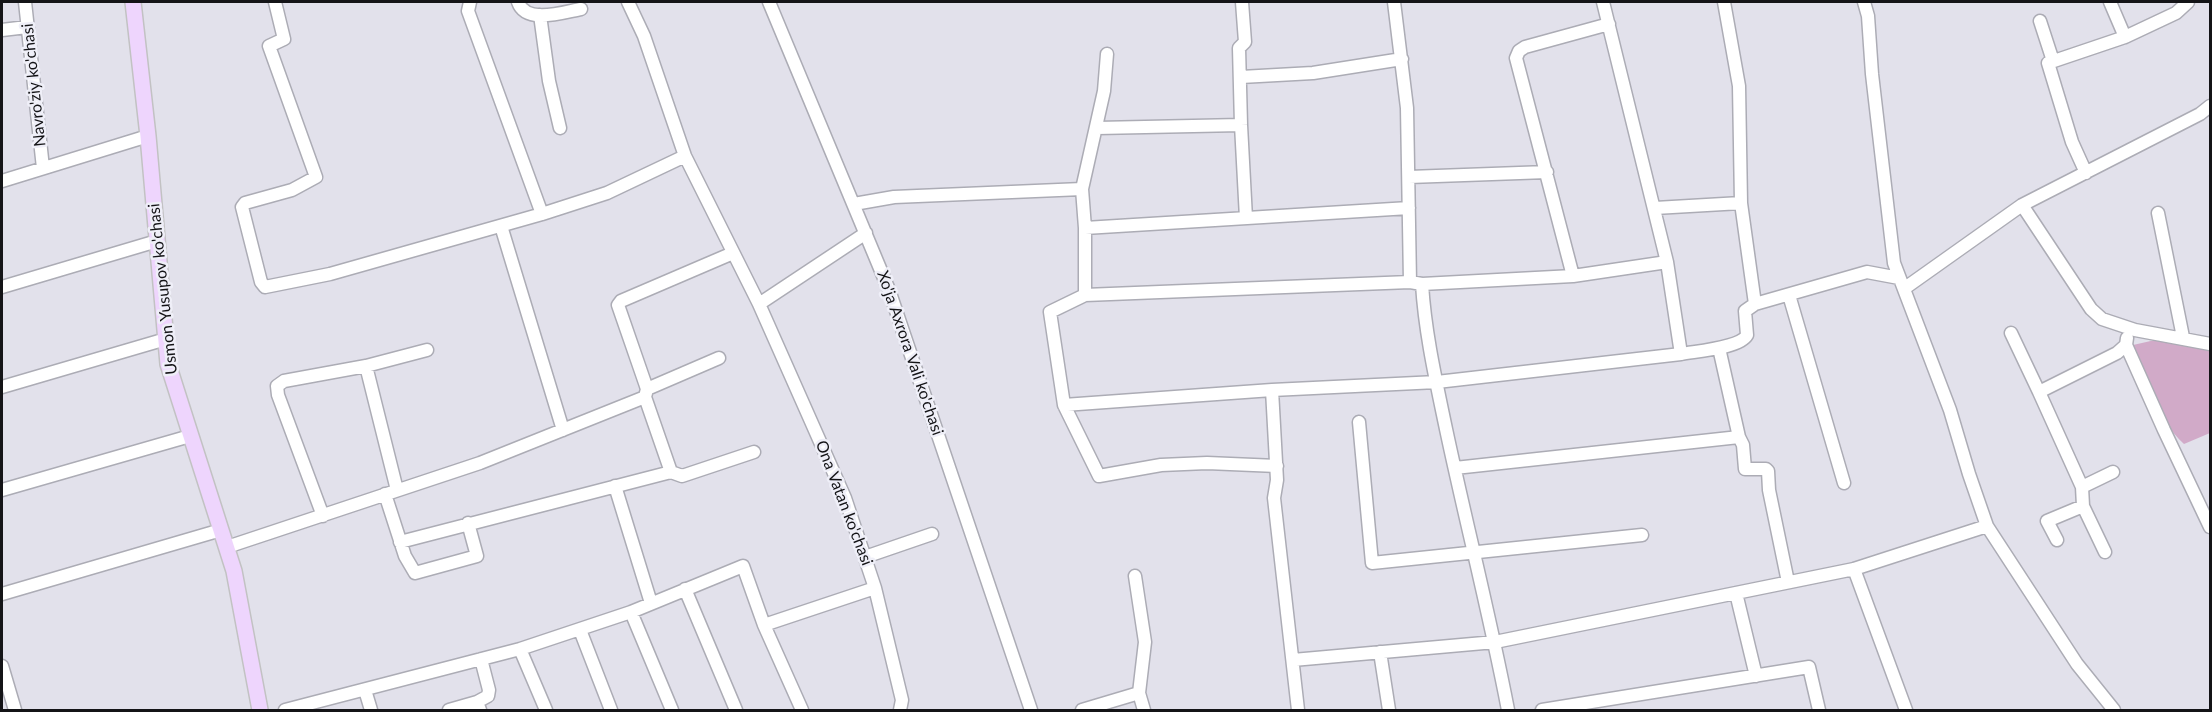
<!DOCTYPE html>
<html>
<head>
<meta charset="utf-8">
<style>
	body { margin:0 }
	#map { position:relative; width:2212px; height:712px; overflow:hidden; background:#e2e1eb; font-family:Lato,sans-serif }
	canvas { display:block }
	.frame { position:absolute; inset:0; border:3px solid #141417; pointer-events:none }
</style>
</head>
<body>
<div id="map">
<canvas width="2212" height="712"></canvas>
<div class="frame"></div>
</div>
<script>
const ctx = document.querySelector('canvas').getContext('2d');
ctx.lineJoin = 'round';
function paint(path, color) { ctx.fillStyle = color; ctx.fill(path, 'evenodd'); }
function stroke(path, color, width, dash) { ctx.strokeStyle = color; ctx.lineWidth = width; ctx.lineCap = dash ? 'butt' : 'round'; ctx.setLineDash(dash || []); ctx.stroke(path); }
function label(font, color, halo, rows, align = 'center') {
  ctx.font = font + ' Lato,sans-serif'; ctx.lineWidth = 5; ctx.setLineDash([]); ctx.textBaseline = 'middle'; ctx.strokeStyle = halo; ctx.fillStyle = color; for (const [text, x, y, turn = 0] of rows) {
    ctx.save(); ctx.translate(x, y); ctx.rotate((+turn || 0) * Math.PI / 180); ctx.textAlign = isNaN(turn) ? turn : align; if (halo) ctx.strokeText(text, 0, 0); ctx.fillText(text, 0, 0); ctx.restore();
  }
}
paint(new Path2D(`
	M2164,338l46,11v84l-26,11c-27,-25 -41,-64 -51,-99z`), '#d1aac8');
const minor = new Path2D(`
	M25,2l18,166
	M275,2l9,37 -15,7 47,131 -24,13 -47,13 -3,4 19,75 4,5 65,-13 212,-60 65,-21 78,-37
	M470,2l-2,9 74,203
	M518,2c8,23 46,10 63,7
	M628,2l16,34 41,120 74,148 86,194 30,90 27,112 -2,10
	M769,2l120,288 142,420
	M1242,2l3,40 -6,6 2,77 5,93
	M1394,2l13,106 3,174 12,2 151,-8 94,-14 -64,-260
	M1724,2l15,84 2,117 14,101
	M1864,2l4,14 4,58 22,189 56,147 19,64 18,52 90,138 37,46
	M2110,2l15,35 51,-24 12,-11
	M540,15l9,66 11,47
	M2040,21l13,40
	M2,30l25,-3
	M1241,77l72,-4 89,-14
	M1097,128l144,-3
	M2086,173l-14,-31 -24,-79 77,-26
	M1409,177l138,-5
	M2,181l146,-45
	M1082,189l22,-98 3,-37
	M854,204l40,-7 188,-8 3,39 324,-20
	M2022,205l69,104 11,10 33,11 75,14
	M1655,208l86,-5
	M2158,213l25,124
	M501,226l62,204
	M1085,228v67l325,-13
	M1667,262l14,92
	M1573,276l-57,-218 3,-7 6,-4 84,-23
	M1422,284c3,49 14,97 24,145 20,94 44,187 62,281
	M2,287l155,-46
	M1905,288l117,-83 178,-91 10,-8
	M1085,295l-35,17 14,93 208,-15 165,-8 244,-28c16,-3 59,-6 66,-19l-2,-24 10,-7 112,-32 32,6
	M1789,295l55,188
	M759,304l107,-71
	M2011,333l28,59 78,-39 9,-8 1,-7
	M2126,345l38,85 46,97
	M366,366l61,-16
	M2,387l164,-48
	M647,389l72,-31
	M1272,390l5,90 -3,18 24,212
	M2039,392l43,95 31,-15
	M1064,405l35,71 62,-11 46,-2 70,3
	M1359,422l13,141 270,-28
	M1739,437l4,8 2,24h21l2,2 1,19 19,92
	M1455,468l284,-31 -20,-89
	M671,472l11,4 72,-24
	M615,486l36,117
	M2082,487l1,19 22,46
	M2,490l188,-54
	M385,494l20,62 10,17 62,-17 -9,-33
	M323,516l-45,-121 -1,-9 7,-5 82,-15 31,124
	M2057,540l-10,-19 36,-15
	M400,542l271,-70 -26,-75
	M227,547l253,-84 165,-66 2,-8 -2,-6 -27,-78 3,-4 112,-48
	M865,557l67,-23
	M1854,569l52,141
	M1135,576l10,66 -6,51
	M685,589l51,121
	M1736,593l20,83
	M2,594l219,-64
	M631,612l41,98
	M764,625l111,-37
	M580,630l31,80
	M520,649l26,61
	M1380,652l9,58
	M1293,660l202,-18 359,-73 133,-43
	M2,666l13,44
	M365,690l6,20
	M477,702l11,-6 1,-6 -8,-31
	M285,710l235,-61 111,-37 112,-46 21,59 38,85
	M449,710l28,-8 3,8
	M1082,710l57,-17 5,17
	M1542,710l267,-43 10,43`);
const major = new Path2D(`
	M133,2l15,134 20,228 66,207 26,139`);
stroke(minor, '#acacb5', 15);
stroke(major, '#c2c2c3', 18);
stroke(minor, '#fff', 12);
stroke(major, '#eed5fd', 15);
label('16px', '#141417', '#efeff8', [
	["Navro'ziy ko'chasi",34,85,-96],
	["Usmon Yusupov ko'chasi",163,289,-96],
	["Xo'ja Axrora Vali ko'chasi",910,353,71],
	["Ona Vatan ko'chasi",844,503,69]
]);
</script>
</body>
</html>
